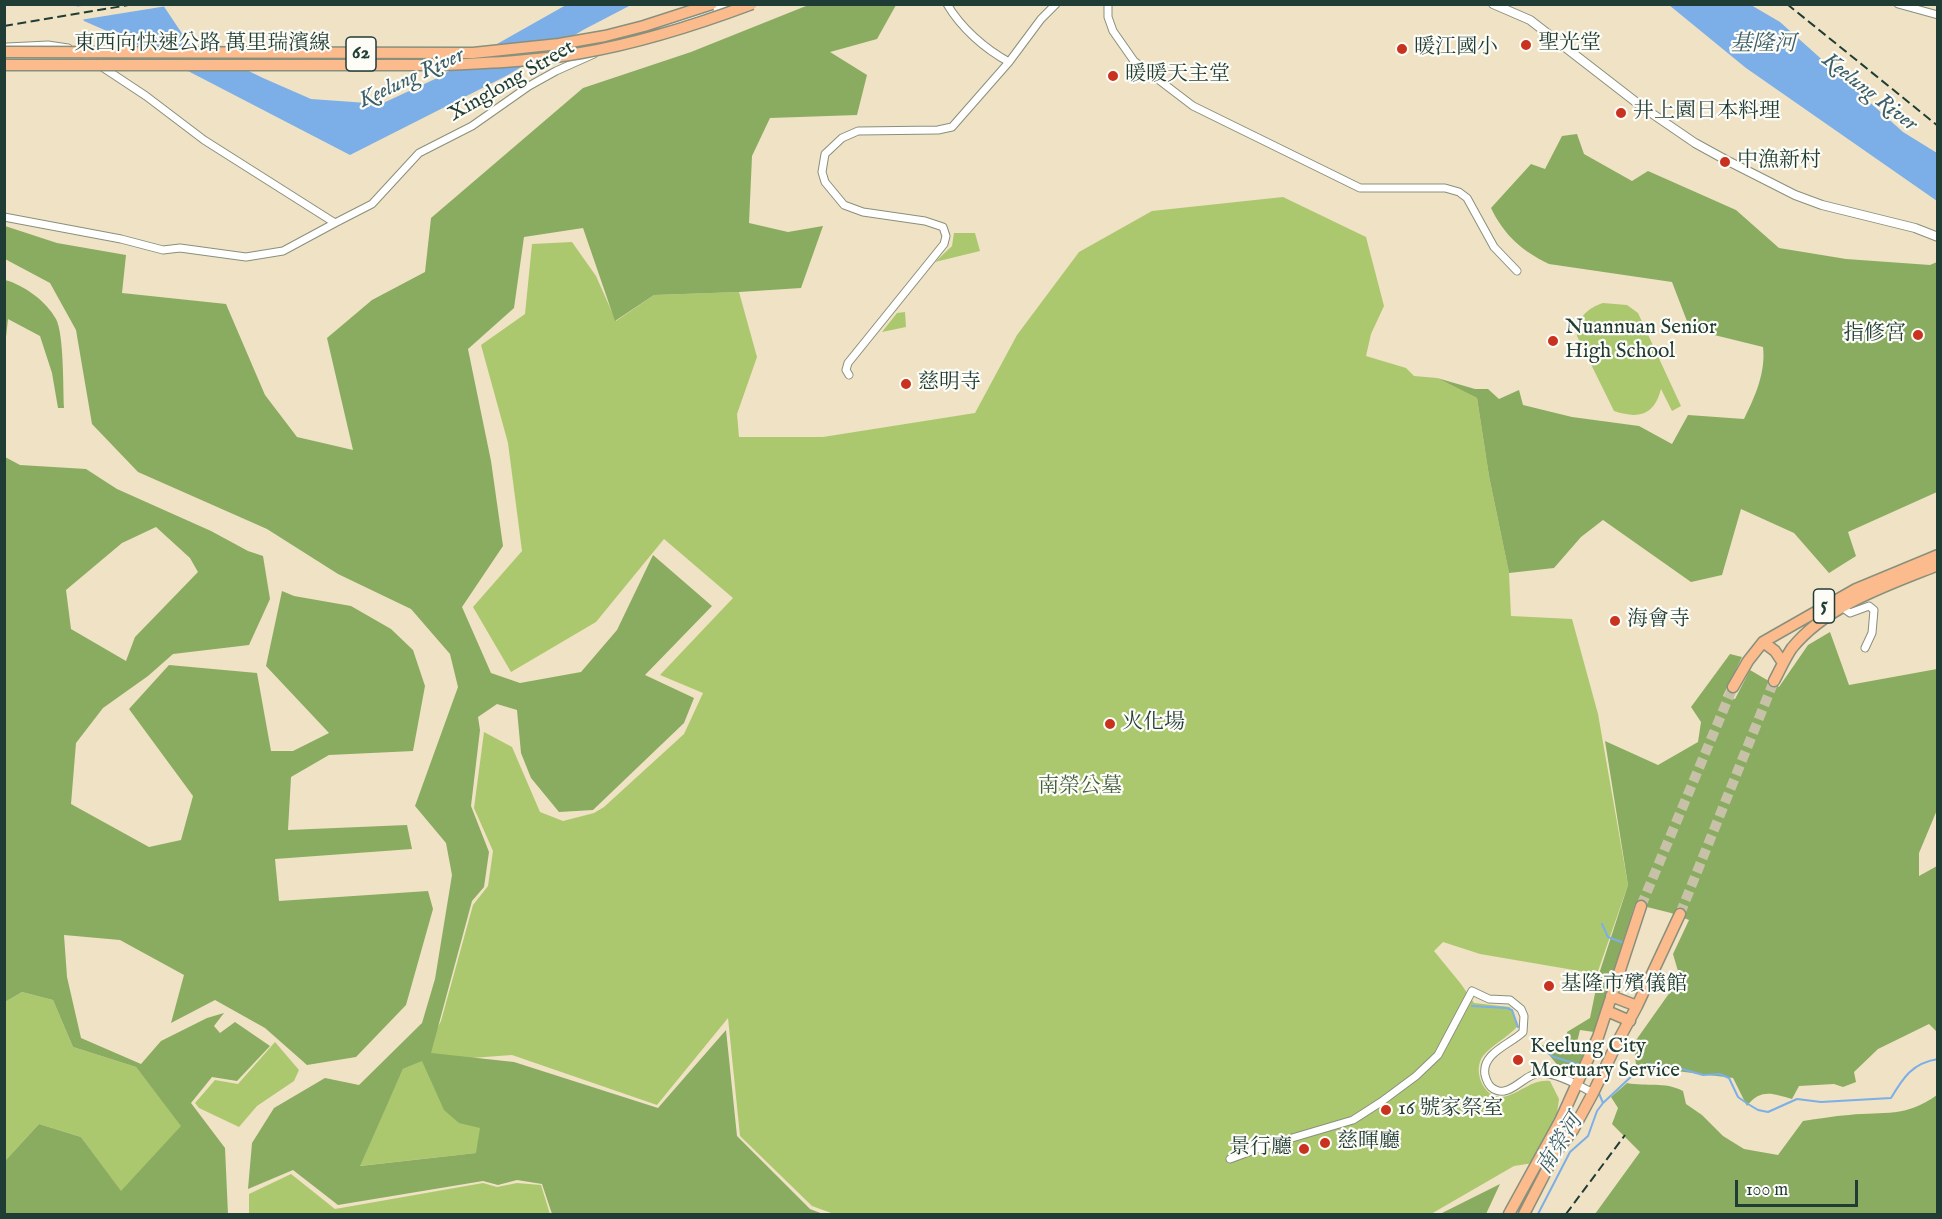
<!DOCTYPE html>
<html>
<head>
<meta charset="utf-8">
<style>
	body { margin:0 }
	#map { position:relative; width:1942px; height:1219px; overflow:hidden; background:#f0e2c4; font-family:"IM FELL English",serif }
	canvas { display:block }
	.frame { position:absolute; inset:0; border:6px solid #1f3d34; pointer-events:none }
	.scale { position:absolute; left:1735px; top:1180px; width:123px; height:27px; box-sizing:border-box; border:3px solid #1f3d34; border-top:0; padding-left:8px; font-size:18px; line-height:21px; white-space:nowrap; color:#1f3d34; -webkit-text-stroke:4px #fdfcf7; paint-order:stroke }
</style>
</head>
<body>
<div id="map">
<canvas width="1942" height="1219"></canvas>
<div class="frame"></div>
<div class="scale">100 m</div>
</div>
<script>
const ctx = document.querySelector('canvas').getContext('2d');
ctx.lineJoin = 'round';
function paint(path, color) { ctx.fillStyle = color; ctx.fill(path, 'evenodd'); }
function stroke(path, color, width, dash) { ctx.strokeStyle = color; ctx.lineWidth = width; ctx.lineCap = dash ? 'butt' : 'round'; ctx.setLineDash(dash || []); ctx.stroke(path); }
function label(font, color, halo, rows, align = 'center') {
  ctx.font = font + ' "IM FELL English","Noto Serif TC",serif'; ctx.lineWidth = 4.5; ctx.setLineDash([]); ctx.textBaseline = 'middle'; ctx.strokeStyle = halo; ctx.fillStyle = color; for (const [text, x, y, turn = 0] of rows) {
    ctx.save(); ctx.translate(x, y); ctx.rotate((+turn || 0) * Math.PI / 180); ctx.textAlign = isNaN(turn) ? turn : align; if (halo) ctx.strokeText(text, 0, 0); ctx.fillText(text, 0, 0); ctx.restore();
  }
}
paint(new Path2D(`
	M1283,197l83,40 18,69 -13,28 -5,22 40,12 8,8 23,2 40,20 12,78 20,97 2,43 61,3 26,95 30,171 -31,89 -117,-20 -37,-12 -9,9 27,33 13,19 36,4 8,19c-10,11 -26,19 -35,30 -12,16 3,47 24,40 16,-5 26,-17 43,-15l9,18 -2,14 -24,50 -19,3 -83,48h-597l-22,-8 -72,-70 -12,-118 -71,87 -145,-50 -68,5 47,89 -15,4 -117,13 44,-97 16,-7 22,-41 32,-116 15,-19 5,-35 -19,-43 10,-76 28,15 28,65 23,9 31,-8 10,-6 80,-73 19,-41 -43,-18 73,-77 -69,-59 -68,83 -85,50 -38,-65 49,-56 -14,-108 -27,-98 44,-31 7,-70 40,-2 24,34 20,45 38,-26 85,-3 18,65 -20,57 2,23h84l152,-24 42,-78 62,-83 73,-41z
	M954,233h21l5,18 -45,11 17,-16z
	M1603,303l24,2 11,8 43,93 -9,5 -11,-22c-7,27 -23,30 -47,22l-37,-75c-1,-17 10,-28 26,-33z
	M905,312l1,15 -24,5 15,-19z
	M22,992l31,8 20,47 63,20 46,59 -61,66 -40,-55 -42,-13 -34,37v-159z
	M275,1042l24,28 -5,11 -37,25 -18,21 -40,-19 -4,-5 20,-23 23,4z
	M291,1174l44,35 148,-26 14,4 20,-4 24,2 9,29h-301v-20z`), '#acc86e');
paint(new Path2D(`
	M811,4l85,1 -19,34 -47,13 37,23 -10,40 -87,3 -18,38 -3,67 39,9 35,-6 -22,62 -62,4 -85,3 -39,26 -32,-93 -59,9 -10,71 -46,41 23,112 12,85 -41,61 29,66 29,10 61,-11 36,-42 36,-75 59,51 -67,69 49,23 -10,25 -91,87 -34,2 -28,-34 -10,-25 -4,-43 -20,-6 -19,13 2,13 -9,76 18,46 -5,35 -12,14 -41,152 83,9 144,46 68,-78 11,106 73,73 13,5h-271l-10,-30 -25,-4 -19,5 -15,-4 -145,24 -45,-35 -45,19 4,-46 22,-35 51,-30 34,7 63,-62 13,-44 17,-104 -6,-32 -31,-37 43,-119 -8,-33 -39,-45 -73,-35 -71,-45 -129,-57 -46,-48 -16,-94 -26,-47 -45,-24v-33l52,17 69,12 -4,38 104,11 39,91 32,42 56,13 -26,-112 45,-38 53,-28 6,-54 152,-130 108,-36zM422,1061l22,49 15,13 21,5 -4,25 -116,13 43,-97z
	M1577,134l7,20 48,27 16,-10 88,39 43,38 67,11 84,6 7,-3v230l-89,40 8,24 -27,17 -35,-40 -53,-24 -19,66 -31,7 -88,-62 -22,17 -27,31 -45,5 -20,-97 -12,-78 -40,-20 38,11h13l11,10 20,-9 4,15 49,12 67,9 33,18 16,-29 56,4c11,-22 22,-47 19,-72l-73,-18 -18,-47 -123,-18c-27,-13 -45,-29 -58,-56l40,-44 14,5 17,-33z
	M5,280c19,5 41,21 51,39 8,15 7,69 8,89h-6l-6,-35 -12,-37 -32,-17 -3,27z
	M5,457l15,8 66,4 31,20 94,42 37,20 15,5 7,43 -21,46 -76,9 -25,22 -45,32 -27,35 -5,61 78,43 32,-7 12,-44 -64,-87 40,-44 88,8 14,78h22l36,-18 -63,-67 16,-75 12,5 57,10 40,23 22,21 12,36 -12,65 -84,4 -38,22 -3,53 119,-5 5,24 -137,10 4,42 149,-10 5,18 -27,96 -50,52 -49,8 -42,-37 -50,-28 -44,23 13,-48 -64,-35 -56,-5 3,42 14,61 60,26 20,-23 46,-23 17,-5 -10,13 6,7 15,-11 35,24 -33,35 -25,-4 -21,26 34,45 3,66h-223v-53l34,-37 42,13 40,54 60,-65 -45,-59 -63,-20 -20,-47 -31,-8 -17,10zM156,527l34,31 8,14 -63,65 -9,24 -55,-32 -5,-39 56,-47z
	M1830,632l19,53 88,-16v141l-18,43v23l18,-10v166l-8,-8 -51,25 -24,23 2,10 -13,5 -9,-3 -35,2 -7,13c-19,-5 -31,-11 -45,7l-14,-28 -97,-12 -2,-23 46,-65 -7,-24 16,-34 -18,-7 -36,-9 -41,128 -14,-2 -5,20 10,5 -8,15 -18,-3 -18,-22 17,3 10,-6 -1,-10 23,-14 9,-44 29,-89 -23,-144 53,24 40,-23 3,-20 -10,-15 39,-53 12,3 -19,39 12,3 15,-29 29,17 29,-42z
	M1627,1083c20,4 37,-2 56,8l3,13 16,11 21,21 21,13 34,6 25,-34c15,-2 30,-5 46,-6 36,-4 56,3 88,-20v119h-342l45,-62 -28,-28 6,-16 -7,-11z
	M1500,1184l-14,30h-46z`), '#89ac61');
paint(new Path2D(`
	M76,5h87l24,36 76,37 48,21 70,5 54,-25 131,-74h65l-48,25 -75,45 -158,80 -218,-113 -48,-21z
	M1669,5h82l29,17 123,110 34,21v48l-191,-133z`), '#7caee8');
paint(new Path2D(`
	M89,5l77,-1 1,2 -87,14 -6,-13z`), '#f0e2c4');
stroke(new Path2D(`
	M1602,924l6,13 16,6
	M1472,1006l34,2 6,2 6,17
	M1539,1047l15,10 26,8
	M1640,1068l8,-4 27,3 28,8 17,-1 9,4 9,19 10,7 10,6 10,2 29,-13 24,3 70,-4c12,-20 21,-35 47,-39
	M1603,1103l32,-30
	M1538,1214l32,-62 18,-16 9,-25 6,-8 -5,-12`), '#7caee8', 2);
stroke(new Path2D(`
	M1641,906l92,-219
	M1680,914l94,-233`), '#c6c1a7', 10, [10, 5]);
const minor = new Path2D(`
	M1108,4v13l5,14 21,30 59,45 167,82h85l14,4 8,6 27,49 23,24
	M1898,4l40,11
	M661,30l67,-26
	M7,47l41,-2 20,3
	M81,53l65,43 58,44 131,83 37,-19 47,-51 53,-27 57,-40 27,-15 38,-17
	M1009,62l32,-43 15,-15
	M4,217l117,22 42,11 17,-2 66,9 37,-6 52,-28
	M849,375l-3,-5 2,-7 96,-119 2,-8 -3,-9 -18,-6 -62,-9 -19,-7 -19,-23 -3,-10 3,-18 17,-16 16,-7 80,-1 14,-3 57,-65c-24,-13 -48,-34 -62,-58
	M1843,608l7,5 19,-7 5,4 -2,23 -7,15
	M1230,1159l35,-13 88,-26 28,-18 35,-26 22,-21 34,-64 17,8 21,1 11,9 3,7 -1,16c-12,12 -42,21 -38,43 1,4 3,9 6,12 3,3 9,5 13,4 13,-2 23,-18 37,-18 16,0 39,13 52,20`);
const tertiary = new Path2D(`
	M1493,4l37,16 111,86 54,37 31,17 69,35 27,10 93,23 23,9`);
const primary = new Path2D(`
	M1763,642l12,9 8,12
	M1774,681c6,-11 11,-23 18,-33 35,-43 96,-63 146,-83
	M1733,687l15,-26 15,-19 93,-53 82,-34
	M1611,996l26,10
	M1607,1011l23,10
	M1509,1214l51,-93 38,-84 43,-131
	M1524,1214l32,-62 17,-22 20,-37 24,-50 20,-37 43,-92`);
stroke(minor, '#88907c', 9);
stroke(tertiary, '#88907c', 10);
stroke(primary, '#88907c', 13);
stroke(minor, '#fff', 7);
stroke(tertiary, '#fff', 8);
stroke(primary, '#fbbb8d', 10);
stroke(new Path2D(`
	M1787,4l151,122
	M4,26l131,-22
	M1566,1214l59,-79`), '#1f3d34', 2, [9, 4.5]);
const trunkBridge = new Path2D(`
	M4,52l469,1 86,-9 46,-8 39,-10 68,-22
	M4,65h440c46,-2 92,-4 137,-12 59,-10 115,-28 171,-49`);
stroke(trunkBridge, '#88907c', 13, []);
stroke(trunkBridge, '#fbbb8d', 10);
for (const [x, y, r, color] of [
	[1526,45,6,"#c8321e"],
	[1402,49,6,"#c8321e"],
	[1113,76,6,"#c8321e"],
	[1621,113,6,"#c8321e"],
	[1725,162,6,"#c8321e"],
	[1918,335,6,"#c8321e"],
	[1553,341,6,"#c8321e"],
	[906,384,6,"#c8321e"],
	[1615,621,6,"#c8321e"],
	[1110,724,6,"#c8321e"],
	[1549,986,6,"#c8321e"],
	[1518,1060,6,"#c8321e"],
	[1386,1110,6,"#c8321e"],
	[1325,1143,6,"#c8321e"],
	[1304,1149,6,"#c8321e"]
]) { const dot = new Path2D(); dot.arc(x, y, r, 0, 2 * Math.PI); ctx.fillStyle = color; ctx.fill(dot); stroke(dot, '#fdfcf7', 2); }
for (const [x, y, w] of [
	[361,54,30],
	[1824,606,21]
]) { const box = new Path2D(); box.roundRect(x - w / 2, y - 17, w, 34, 4.5); ctx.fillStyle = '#fdfcf7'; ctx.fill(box); stroke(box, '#1f3d34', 1.5); }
label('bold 20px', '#1f3d34', null, [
	["62",361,54],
	["5",1824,606]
]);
label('21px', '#1f3d34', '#fdfcf7', [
	["東西向快速公路 萬里瑞濱線",202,45],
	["Xinglong Street",512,82,-30]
]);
label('21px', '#1f3d34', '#fdfcf7', [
	["聖光堂",1538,45],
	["暖江國小",1414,49],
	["暖暖天主堂",1125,76],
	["井上園日本料理",1633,113],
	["中漁新村",1737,162],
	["Nuannuan Senior",1565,329],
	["High School",1565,353],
	["指修宮",1906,335,"right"],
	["慈明寺",918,384],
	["海會寺",1627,621],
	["火化場",1122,724],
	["基隆市殯儀館",1561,986],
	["Keelung City",1530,1048],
	["Mortuary Service",1530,1072],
	["16 號家祭室",1398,1110],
	["慈暉廳",1337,1143],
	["景行廳",1292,1149,"right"]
], 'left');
label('21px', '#426042', '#fdfcf7', [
	["南榮公墓",1080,788]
]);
label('italic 22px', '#3b5f6a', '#fdfcf7', [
	["基隆河",1763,45],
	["Keelung River",412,79,-25],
	["Keelung River",1869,93,38],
	["南榮河",1561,1145,-58]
]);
</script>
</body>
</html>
